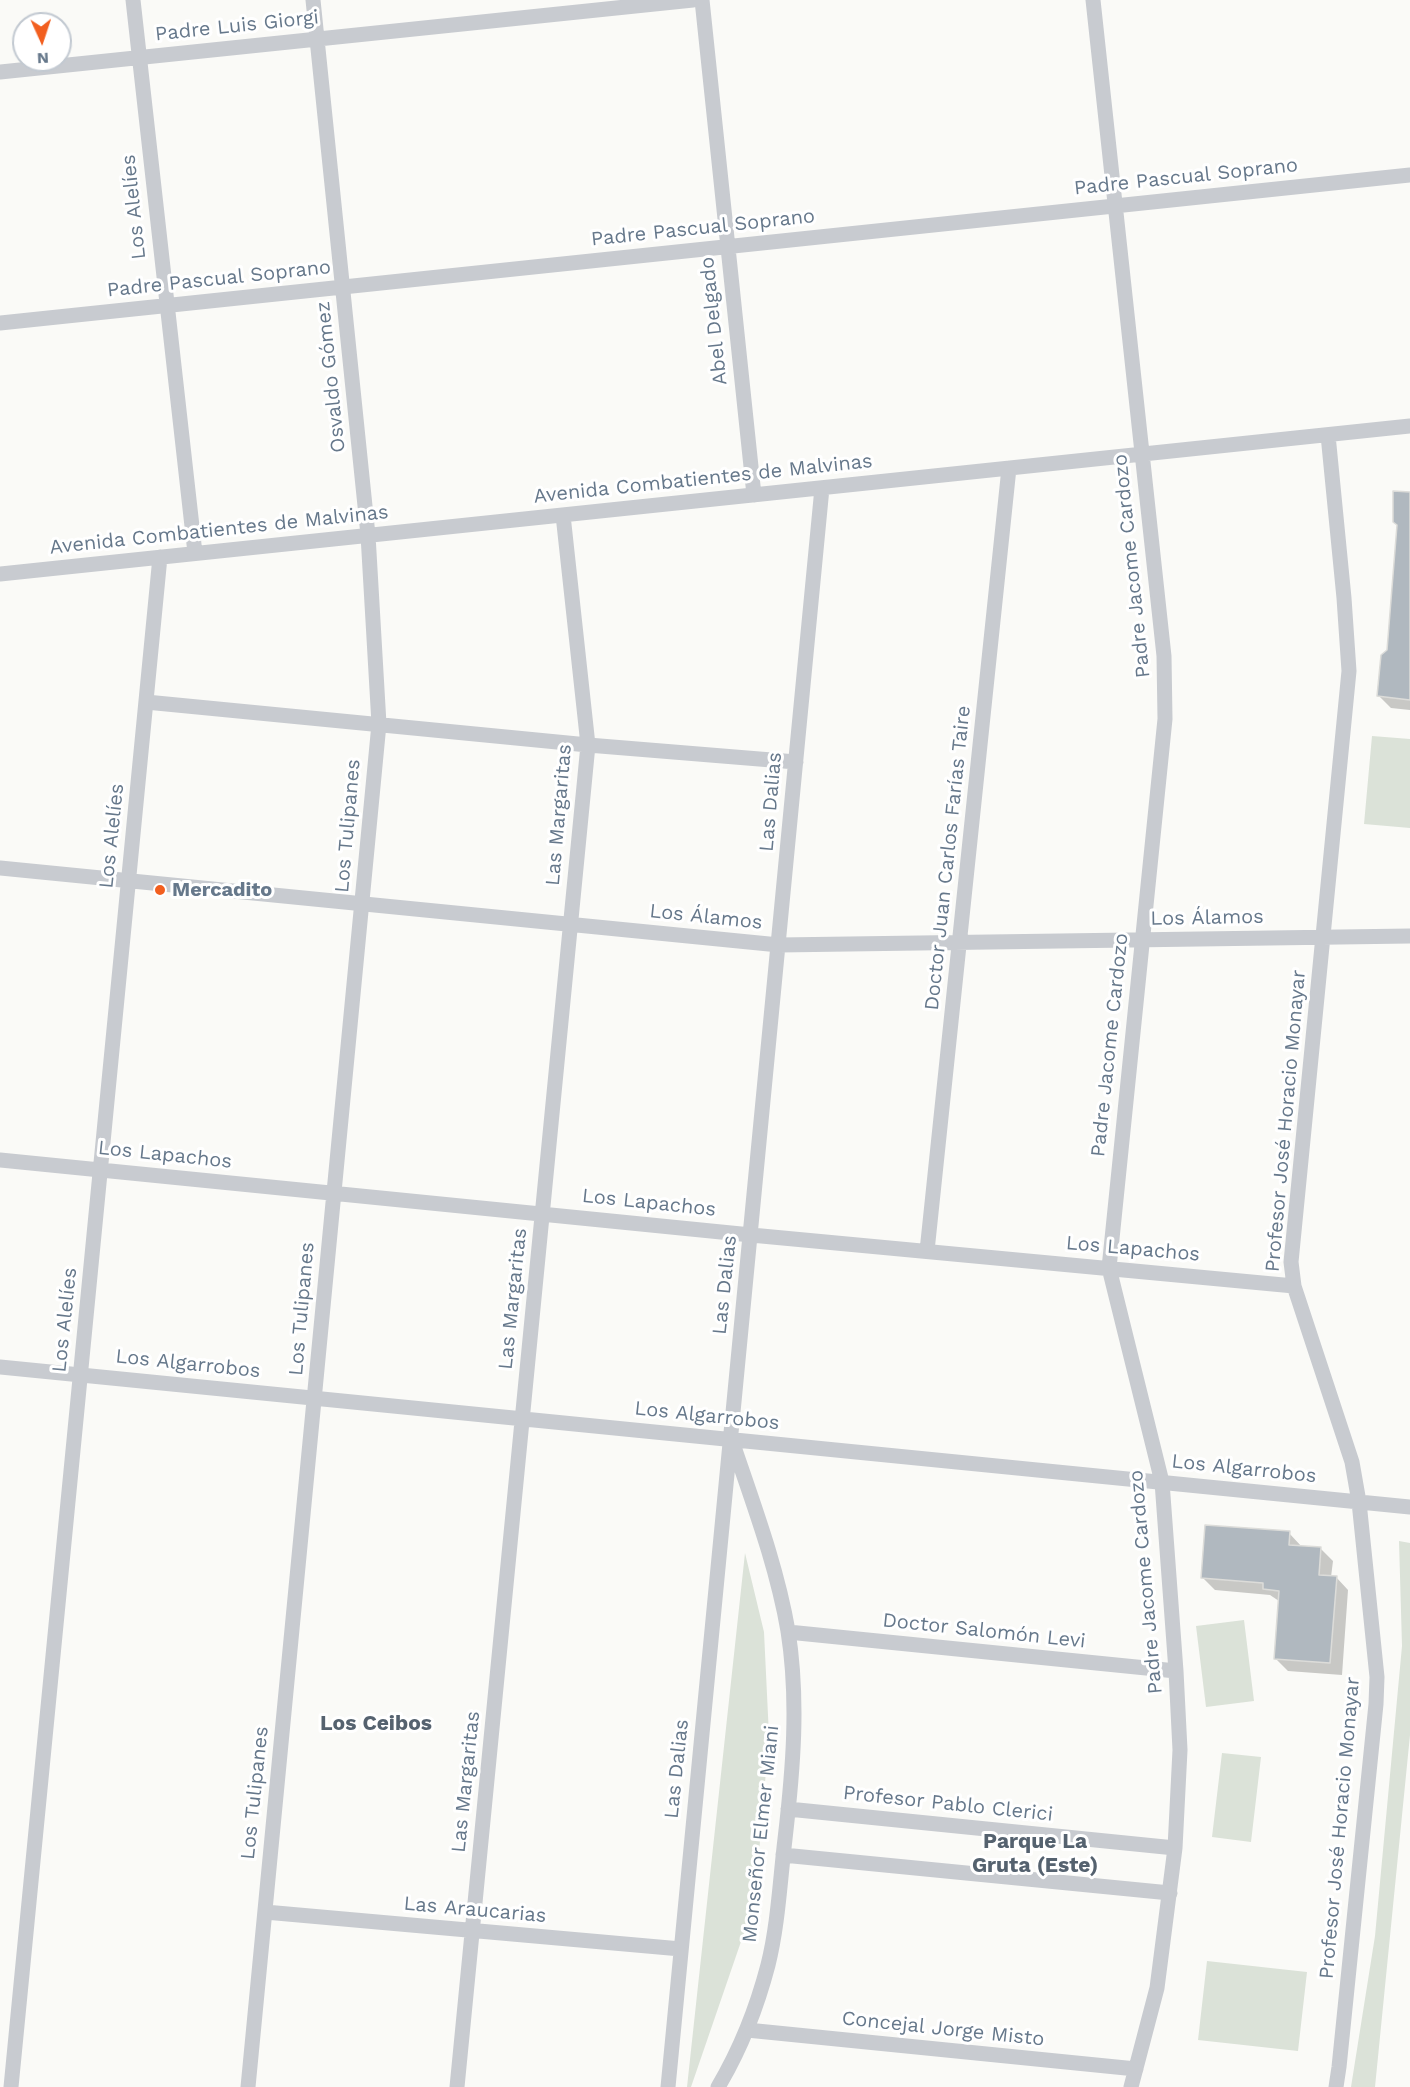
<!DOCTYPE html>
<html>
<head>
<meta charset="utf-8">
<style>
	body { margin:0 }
	#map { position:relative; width:1410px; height:2087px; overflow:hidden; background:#fafaf7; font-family:"Work Sans",sans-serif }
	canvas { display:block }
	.north { position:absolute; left:12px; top:12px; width:60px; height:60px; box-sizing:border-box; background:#fff; border:2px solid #c2c9d1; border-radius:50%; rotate:177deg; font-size:16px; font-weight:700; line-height:24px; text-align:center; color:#66788b }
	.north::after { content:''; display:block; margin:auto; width:21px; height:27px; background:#f25f1f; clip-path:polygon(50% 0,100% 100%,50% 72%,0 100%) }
</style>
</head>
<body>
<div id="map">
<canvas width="1410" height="2087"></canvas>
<div class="north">N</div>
</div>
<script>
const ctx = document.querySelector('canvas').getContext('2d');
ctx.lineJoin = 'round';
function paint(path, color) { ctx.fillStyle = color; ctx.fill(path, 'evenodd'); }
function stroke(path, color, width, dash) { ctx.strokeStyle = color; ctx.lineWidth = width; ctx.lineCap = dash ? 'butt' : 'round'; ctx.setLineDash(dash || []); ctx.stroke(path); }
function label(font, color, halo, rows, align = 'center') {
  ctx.font = font + ' "Work Sans",sans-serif'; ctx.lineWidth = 6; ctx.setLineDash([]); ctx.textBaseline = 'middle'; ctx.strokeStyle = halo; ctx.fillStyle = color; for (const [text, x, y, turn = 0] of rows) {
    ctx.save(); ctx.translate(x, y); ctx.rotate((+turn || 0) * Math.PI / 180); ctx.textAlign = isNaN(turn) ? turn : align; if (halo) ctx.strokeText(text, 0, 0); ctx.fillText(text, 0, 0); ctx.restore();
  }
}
paint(new Path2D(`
	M1372,736l38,3v89l-46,-4z
	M1399,1541l11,2v192l-35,352h-24l24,-151 27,-290z
	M745,1553l19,79 5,104 -10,117 -13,74 -55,160h-4z
	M1244,1620l10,81 -48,6 -10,-81z
	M1222,1753l39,4 -10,85 -39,-5z
	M1207,1961l100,11 -9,79 -100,-11z`), '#dbe2d8');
paint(new Path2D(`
	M1410,493v217l-19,-2 -13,-13 11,-44z
	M1289,1533l13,14 18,1 13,13 -2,16h5l12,13 -6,85 -54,-4 -13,-13 4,-57 -9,-6 -55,-5 -12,-12z`), '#0003');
const building = new Path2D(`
	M1393,491l17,1v208l-33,-4 4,-41 6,-5 10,-125 -4,-3z
	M1205,1525l85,6 -1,14 32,2 -2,28 18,1 -7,87 -56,-4 5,-68 -16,-2v-6l-62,-5z`);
paint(building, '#b0b8bf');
stroke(building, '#dcdcd9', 1.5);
stroke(new Path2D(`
	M133,0l62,553
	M702,0l52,495
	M1093,0l71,656 1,63 -56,549 53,214 14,189 4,79 -5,98 -18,140 -26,99
	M0,72l693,-72
	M0,323l1410,-148
	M1328,435l16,163 5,73 -58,591 3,24 58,176 7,40 18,175 -1,27 -37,363 -3,20
	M0,574l1410,-148
	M146,702l442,43 208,17
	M0,868l779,77 631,-9
	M0,1160l751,75 543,51
	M927,1251l82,-783
	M0,1367l1410,140
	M788,1632l388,39
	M788,1809l387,39
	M783,1855l387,38
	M265,1912l416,37
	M747,2030l389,39
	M11,2087l149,-1530
	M248,2087l131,-1363 -11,-189 -55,-535
	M457,2087l131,-1342 -25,-230
	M668,2087l154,-1599
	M718,2087c22,-37 39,-80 50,-122 10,-40 12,-84 17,-126 8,-69 14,-138 3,-208 -11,-64 -34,-125 -55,-187`), '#c8cbd0', 15);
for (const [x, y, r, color] of [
	[160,890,6,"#f25f1f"]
]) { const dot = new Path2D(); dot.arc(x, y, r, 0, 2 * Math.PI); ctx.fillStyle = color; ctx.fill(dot); stroke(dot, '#fff', 2); }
label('20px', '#66788b', '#fff', [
	["Padre Luis Giorgi",237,26,-6],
	["Padre Pascual Soprano",1186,177,-6],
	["Los Alelíes",134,207,-96],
	["Padre Pascual Soprano",703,228,-6],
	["Padre Pascual Soprano",219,279,-6],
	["Abel Delgado",714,321,-96],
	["Osvaldo Gómez",331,377,-96],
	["Avenida Combatientes de Malvinas",703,479,-6],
	["Avenida Combatientes de Malvinas",219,530,-6],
	["Padre Jacome Cardozo",1132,566,-96],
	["Las Dalias",771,802,-85],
	["Las Margaritas",559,815,-85],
	["Los Tulipanes",348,826,-85],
	["Los Alelíes",112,836,-84],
	["Doctor Juan Carlos Farías Taire",948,858,-84],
	["Los Álamos",706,917,6],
	["Los Álamos",1207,918,-1],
	["Padre Jacome Cardozo",1110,1045,-84],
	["Profesor José Horacio Monayar",1286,1121,-85],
	["Los Lapachos",165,1155,6],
	["Los Lapachos",649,1203,6],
	["Los Lapachos",1133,1249,5],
	["Las Dalias",725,1285,-84],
	["Las Margaritas",513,1299,-84],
	["Los Tulipanes",302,1309,-85],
	["Los Alelíes",65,1320,-84],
	["Los Algarrobos",188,1364,6],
	["Los Algarrobos",707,1416,6],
	["Los Algarrobos",1244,1469,6],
	["Padre Jacome Cardozo",1146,1582,-95],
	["Doctor Salomón Levi",984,1631,6],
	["Las Dalias",677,1769,-84],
	["Las Margaritas",466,1782,-84],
	["Los Tulipanes",255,1793,-84],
	["Profesor Pablo Clerici",948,1804,6],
	["Profesor José Horacio Monayar",1340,1828,-85],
	["Monseñor Elmer Miani",761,1834,-84],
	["Las Araucarias",475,1910,5],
	["Concejal Jorge Misto",943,2029,6]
]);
label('bold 20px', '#66788b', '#fff', [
	["Mercadito",172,890]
], 'left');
label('bold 21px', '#55626f', '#fff', [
	["Los Ceibos",376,1724],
	["Parque La",1035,1842],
	["Gruta (Este)",1035,1866]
]);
</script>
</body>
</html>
